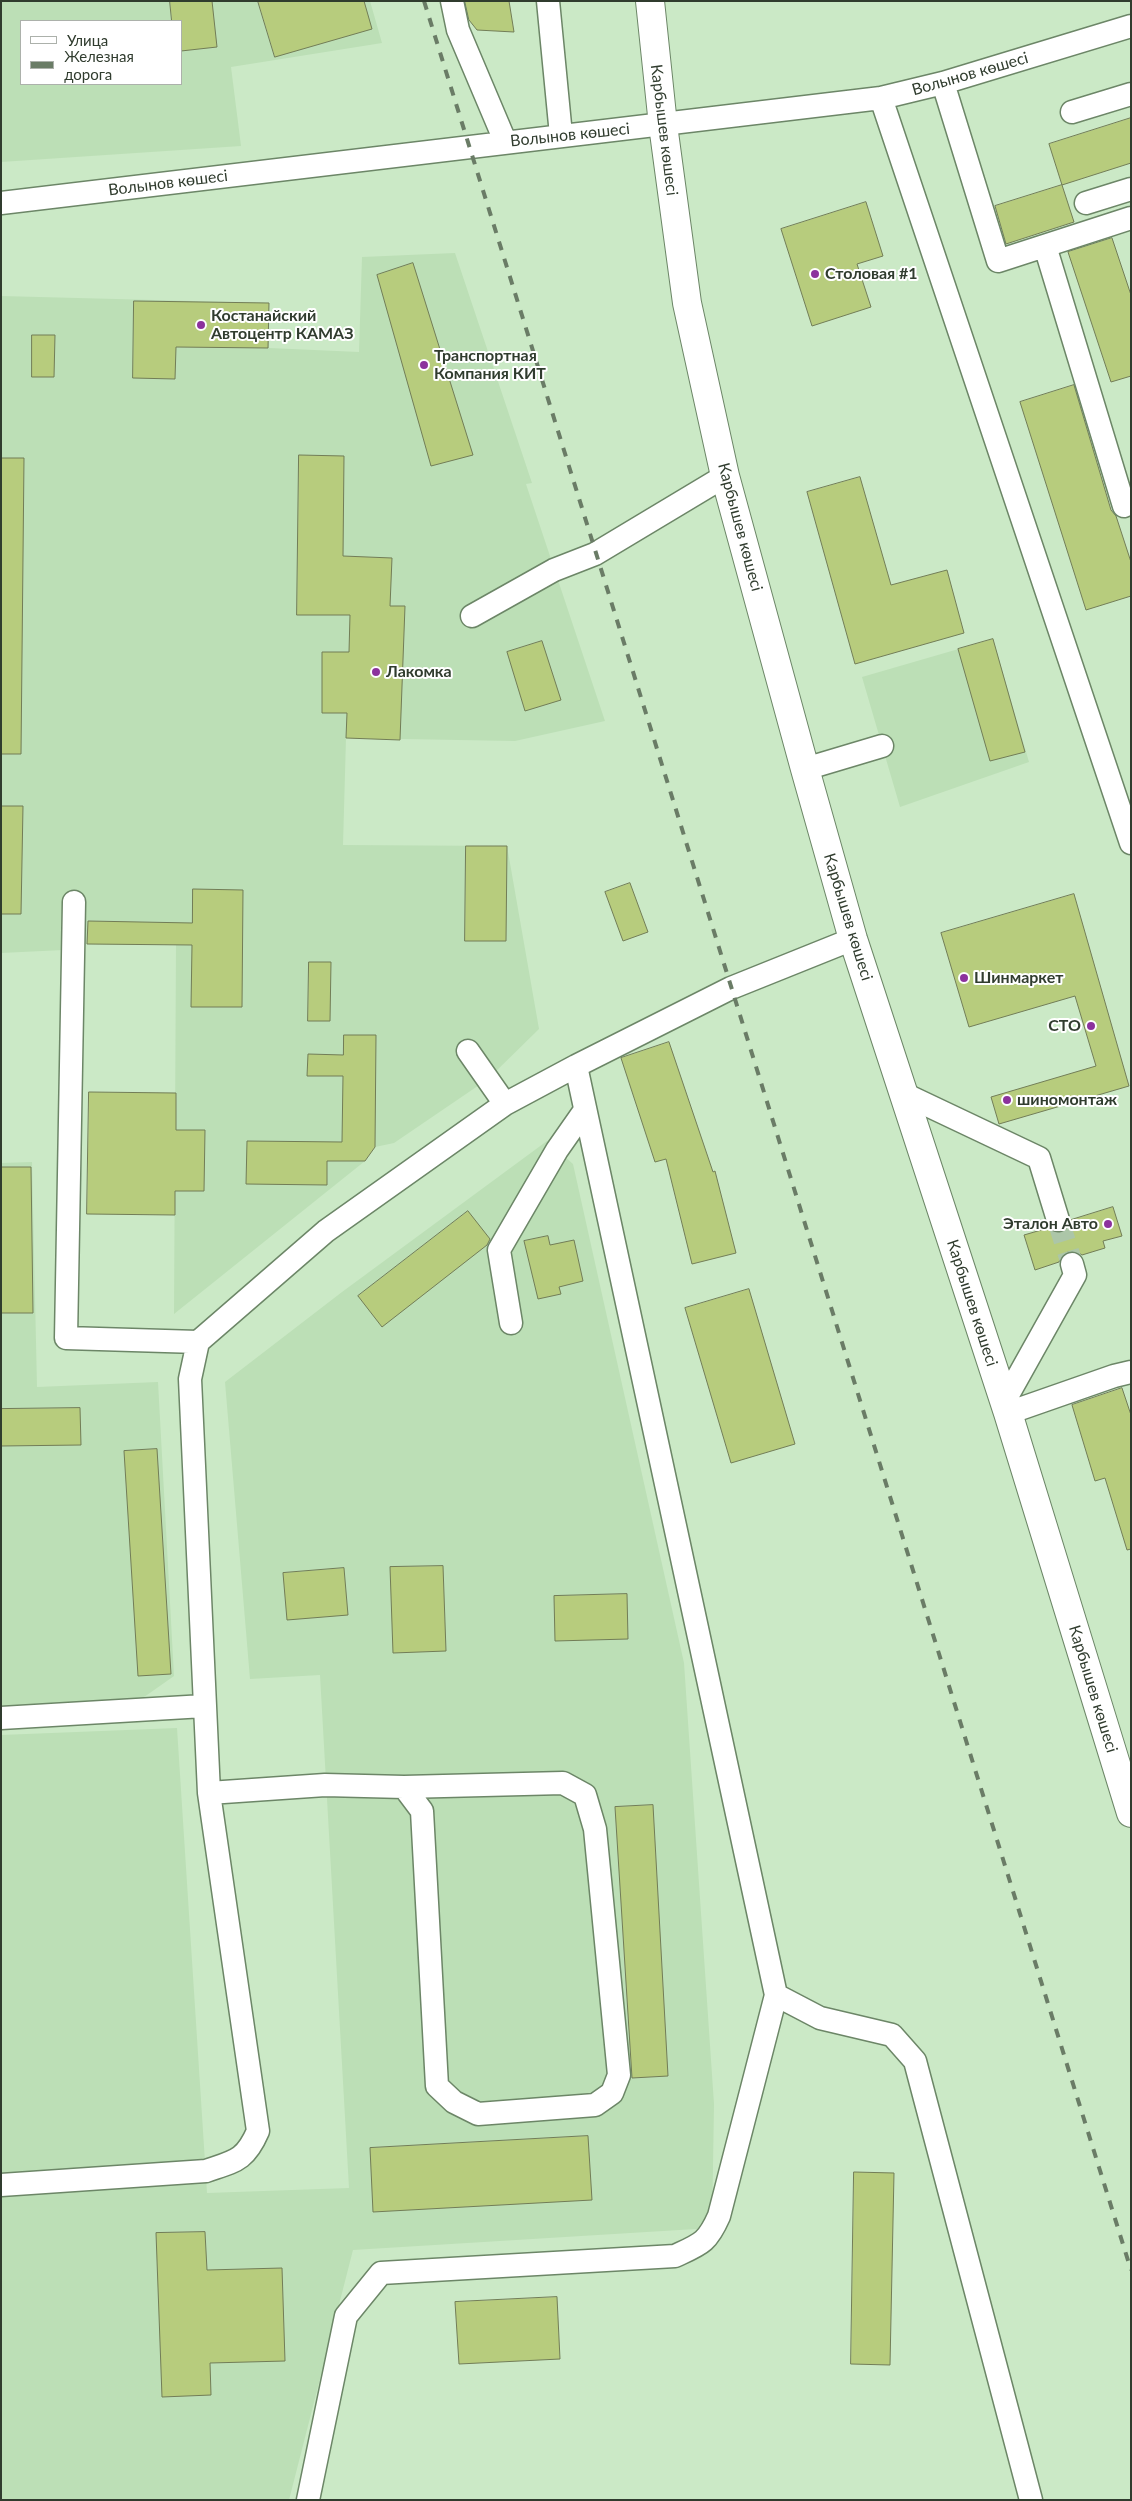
<!DOCTYPE html>
<html>
<head>
<meta charset="utf-8">
<style>
	body { margin:0 }
	#map { position:relative; width:1132px; height:2501px; overflow:hidden; background:#cbe9c6; font-family:Lato,sans-serif }
	canvas { display:block }
	.frame { position:absolute; inset:0; border:2px solid #303c2e; pointer-events:none }
	.legend { position:absolute; left:20px; top:20px; width:162px; height:65px; box-sizing:border-box; background:#fff; border:1px solid #acb1ab; margin:0; padding:6px 9px; list-style:none; font-size:15px; color:#303c2e }
	.legend li { display:flex; align-items:center; gap:10px; height:25px }
	.legend b { width:25px; border:1px solid #acb1ab }
</style>
</head>
<body>
<div id="map">
<canvas width="1132" height="2501"></canvas>
<div class="frame"></div>
<ul class="legend">
<li><b style="height:6px;background:#fff"></b>Улица</li>
<li><b style="height:6px;background:#6a7c66"></b>Железная дорога</li>
</ul>
</div>
<script>
const ctx = document.querySelector('canvas').getContext('2d');
ctx.lineJoin = 'round';
function paint(path, color) { ctx.fillStyle = color; ctx.fill(path, 'evenodd'); }
function stroke(path, color, width, dash) { ctx.strokeStyle = color; ctx.lineWidth = width; ctx.lineCap = dash ? 'butt' : 'round'; ctx.setLineDash(dash || []); ctx.stroke(path); }
function label(font, color, halo, rows, align = 'center') {
  ctx.font = font + ' Lato,sans-serif'; ctx.lineWidth = 4; ctx.setLineDash([]); ctx.textBaseline = 'middle'; ctx.strokeStyle = halo; ctx.fillStyle = color; for (const [text, x, y, turn = 0] of rows) {
    ctx.save(); ctx.translate(x, y); ctx.rotate((+turn || 0) * Math.PI / 180); ctx.textAlign = isNaN(turn) ? turn : align; if (halo) ctx.strokeText(text, 0, 0); ctx.fillText(text, 0, 0); ctx.restore();
  }
}
paint(new Path2D(`
	M1,1h369l12,42 -151,24 10,79 -240,16zM21,21h160v63h-160z
	M455,253l77,230 -6,1 79,237 -90,20 -169,-3 -3,107 164,1 32,183 -51,50 -94,64 -19,4 -10,14 -191,153 2,-369 -89,-1 -24,6 -62,3v-657l268,7v45l90,4 3,-95z
	M993,639l36,123 -129,45 -38,-130z
	M547,1141l26,23 111,499 30,441 -2,124 -359,22 -64,250h-288v-765l176,-7 30,465 142,-5 -29,-513 -70,4 -25,-297 117,-90z
	M32,1162l5,225 121,-5 16,294 -37,26 -136,6v-545z`), '#bcdfb6');
const building = new Path2D(`
	M170,1h42l5,46 -36,4v-30h-9z
	M258,1h106l8,28 -97,28z
	M465,1h44l5,31 -37,-2 -8,-10z
	M1131,118v45l-69,22 -13,-41z
	M1062,185l12,37 -68,22 -11,-38z
	M866,202l17,54 -26,8 14,43 -59,19 -31,-97z
	M1112,238l19,57v81l-20,6 -43,-130z
	M413,263l60,192 -42,11 -54,-191z
	M134,301l135,2 -1,45 -92,-1 -1,32 -42,-1z
	M32,335h23l-1,42h-22z
	M1074,385l37,125 5,6 15,46v34l-45,14 -66,-208z
	M299,455l45,1 -1,100 49,2 -2,48h15l-5,134 -54,-2 1,-25h-25v-61h27l1,-37h-53z
	M1,458h23l-3,296h-20z
	M860,477l31,108 56,-15 17,63 -109,31 -48,-172z
	M993,639l32,113 -35,9 -32,-112z
	M542,641l19,59 -36,11 -18,-59z
	M1,806h22l-2,108h-20z
	M466,846h41l-1,95h-41z
	M630,883l18,49 -25,9 -18,-49z
	M193,889l50,1 -1,117h-51l1,-62 -105,-1 1,-23 104,2z
	M1074,894l55,192 -130,38 -8,-27 105,-31 -21,-70 -106,31 -28,-94z
	M309,962h22l-1,59h-22z
	M344,1035h32l-1,112 -10,14h-38v24l-81,-1 1,-43 95,1 1,-66h-36l1,-22 35,1z
	M669,1042l44,130 2,-1 21,82 -44,11 -26,-105 -11,3 -34,-104z
	M89,1092l87,1v37h29l-1,61h-29v24l-88,-1z
	M1,1167h30l2,146h-32z
	M1113,1207l9,29 -19,5 2,7 -23,7 -6,-4 -8,1 -6,3 -3,7 -24,8 -11,-35 24,-7 7,5 7,-1 6,-3 3,-9z
	M468,1211l22,28 -3,6 -105,82 -24,-31z
	M548,1236l2,9 24,-5 9,41 -24,6 2,7 -23,5 -14,-58z
	M749,1289l46,155 -64,19 -46,-155z
	M1122,1388l9,27v134l-4,1 -22,-72 -10,3 -23,-76z
	M80,1408l1,37 -80,1v-37z
	M157,1449l14,225 -33,2 -14,-225z
	M443,1566l3,85 -53,2 -3,-86z
	M344,1568l4,47 -61,5 -4,-47z
	M627,1594l1,45 -73,2 -1,-45z
	M653,1805l15,271 -36,2 -17,-271z
	M588,2136l4,64 -219,12 -3,-64z
	M854,2172l40,1 -4,192 -39,-1z
	M205,2232l2,38 75,-2 3,93 -75,2 1,32 -49,2 -6,-164z
	M557,2297l3,62 -101,5 -4,-62z`);
paint(building, '#b7cc7d');
stroke(building, '#727d57', 1);
stroke(new Path2D(`
	M1058,1220l14,44`), '#acc6a8', 22, [22, 11]);
const minor = new Path2D(`
	M452,1l6,29 47,111
	M548,1l13,134
	M943,83l55,178 133,-43
	M881,98l250,745
	M1072,112l59,-18
	M1,203l880,-105 62,-15 188,-57
	M1086,203l45,-14
	M1045,246l79,260 7,-3
	M472,616l82,-46 41,-16 130,-78
	M805,769l77,-23
	M74,902l-8,436 132,4
	M468,1051l37,53
	M576,1066l200,929 44,23 72,17 23,26 116,439
	M904,1094l135,64 19,62
	M511,1323l-12,-73 58,-100 28,-40
	M1004,1402l71,-127 -3,-11
	M1008,1413l106,-37 17,-4
	M1,1718l203,-12
	M209,1793l116,-8 79,2 159,-4 22,12 10,34 24,246 -7,18 -17,12 -117,9 -24,-12 -17,-16 -15,-275 -18,-24
	M1,2185l205,-14c29,-10 39,-10 52,-40l-49,-338 -19,-414 8,-37 128,-111 179,-127 71,-38 155,-78 122,-49
	M308,2500l38,-184 35,-43 294,-17c26,-12 32,-13 44,-40l57,-221`);
const major = new Path2D(`
	M650,1l13,124 24,178 38,173 80,293 48,170 155,474 123,400`);
stroke(minor, '#6c8667', 25);
stroke(major, '#6c8667', 30);
stroke(minor, '#fff', 22);
stroke(major, '#fff', 28);
stroke(new Path2D(`
	M424,1l707,2269`), '#6a7c66', 4, [9, 9]);
for (const [x, y, r, color] of [
	[815,274,5,"#8c329d"],
	[201,325,5,"#8c329d"],
	[424,365,5,"#8c329d"],
	[376,672,5,"#8c329d"],
	[964,978,5,"#8c329d"],
	[1091,1026,5,"#8c329d"],
	[1007,1100,5,"#8c329d"],
	[1108,1224,5,"#8c329d"]
]) { const dot = new Path2D(); dot.arc(x, y, r, 0, 2 * Math.PI); ctx.fillStyle = color; ctx.fill(dot); stroke(dot, '#fff', 2); }
label('16px', '#303c2e', '#fff', [
	["Волынов көшесі",970,74,-16],
	["Карбышев көшесі",664,130,83],
	["Волынов көшесі",570,135,-6],
	["Волынов көшесі",168,183,-7],
	["Карбышев көшесі",740,527,75],
	["Карбышев көшесі",848,917,73],
	["Карбышев көшесі",972,1303,72],
	["Карбышев көшесі",1093,1689,73]
]);
label('bold 16px', '#303c2e', '#fff', [
	["Столовая #1",825,274],
	["Костанайский",211,316],
	["Автоцентр КАМАЗ",211,334],
	["Транспортная",434,356],
	["Компания КИТ",434,374],
	["Лакомка",386,672],
	["Шинмаркет",974,978],
	["СТО",1081,1026,"right"],
	["шиномонтаж",1017,1100],
	["Эталон Авто",1098,1224,"right"]
], 'left');
</script>
</body>
</html>
